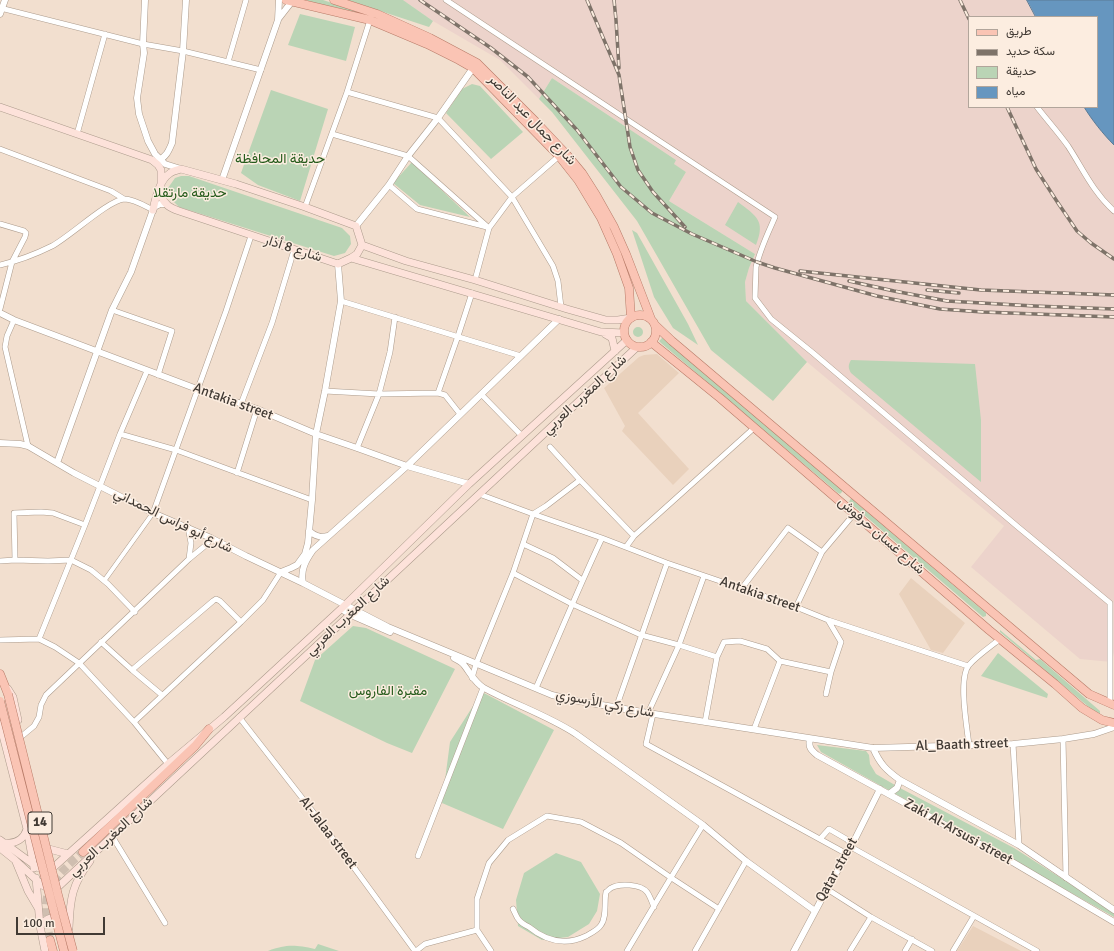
<!DOCTYPE html>
<html>
<head>
<meta charset="utf-8">
<style>
	body { margin:0 }
	#map { position:relative; width:1114px; height:951px; overflow:hidden; background:#f2dfcf; font-family:Signika,Vazirmatn,sans-serif }
	canvas { display:block }
	.legend { position:absolute; left:968px; top:16px; width:130px; height:92px; box-sizing:border-box; background:#fcede0; border:1px solid #b1a59b; margin:0; padding:5px 7px; list-style:none; font-size:12px; color:#413a34 }
	.legend li { display:flex; align-items:center; gap:8px; height:20px }
	.legend b { width:20px; border:1px solid #b1a59b }
	.scale { position:absolute; left:16px; top:917px; width:89px; height:18px; box-sizing:border-box; border:2px solid #413a34; border-top:0; padding-left:5px; font-size:12px; line-height:14px; white-space:nowrap; color:#413a34; -webkit-text-stroke:3px #fcede0; paint-order:stroke }
</style>
</head>
<body>
<div id="map">
<canvas width="1114" height="951"></canvas>
<ul class="legend">
<li><b style="height:5px;background:#fac4b4"></b>طريق</li>
<li><b style="height:5px;background:#7e7369"></b>سكة حديد</li>
<li><b style="height:11px;background:#bad4b5"></b>حديقة</li>
<li><b style="height:11px;background:#6696bf"></b>مياه</li>
</ul>
<div class="scale">100 m</div>
</div>
<script>
const ctx = document.querySelector('canvas').getContext('2d');
ctx.lineJoin = 'round';
function paint(path, color) { ctx.fillStyle = color; ctx.fill(path, 'evenodd'); }
function stroke(path, color, width, dash) { ctx.strokeStyle = color; ctx.lineWidth = width; ctx.lineCap = dash ? 'butt' : 'round'; ctx.setLineDash(dash || []); ctx.stroke(path); }
function label(font, color, halo, rows, align = 'center') {
  ctx.font = font + ' Signika,Vazirmatn,sans-serif'; ctx.lineWidth = 3; ctx.setLineDash([]); ctx.textBaseline = 'middle'; ctx.strokeStyle = halo; ctx.fillStyle = color; for (const [text, x, y, turn = 0] of rows) {
    ctx.save(); ctx.translate(x, y); ctx.rotate((+turn || 0) * Math.PI / 180); ctx.textAlign = isNaN(turn) ? turn : align; if (halo) ctx.strokeText(text, 0, 0); ctx.fillText(text, 0, 0); ctx.restore();
  }
}
paint(new Path2D(`
	M403,0h624l9,17h-67v90h115l4,6 22,28 4,4v507l-2,10 -32,-3 -109,-92 33,-41 -197,-164 -61,-61 -1,-19 4,-14 6,-14 -86,-53 17,-29 -13,-8 3,-4 -124,-82 -13,21 -39,-39 -67,-39z`), '#ecd3cb');
paint(new Path2D(`
	M657,354l22,19 -41,40 51,56 -16,16 -51,-54 3,-5 -21,-38 35,-31 5,-2z
	M911,578l54,45 -22,30 -12,-3 -32,-56z
	M973,926l48,25h-64z`), '#e9d1bc');
paint(new Path2D(`
	M308,0h15l43,14v2l-59,-15z
	M347,0h56l30,21 -4,6z
	M300,14l55,13 -9,34 -58,-16z
	M552,78l124,82 -2,4 12,8 -17,29 86,53 -6,14 -4,14 1,19 61,61 -34,39 -62,-51 -74,-129 -85,-109 -13,-13z
	M472,84l8,2 43,46 -32,27 -45,-46 16,-24z
	M271,90l57,19 -28,92 -42,-16 -17,-12z
	M412,162l58,55 -50,-12 -27,-22z
	M181,176h8l153,52 8,8 1,8 -6,9 -11,3 -155,-49 -8,-8 -3,-11 7,-10z
	M738,202c18,14 28,18 18,43l-31,-20z
	M632,230l5,3 51,91 10,21 -25,-17 -19,-31z
	M633 332a5 5 0 1 1 10 0a5 5 0 1 1-10 0Z
	M662,338h1l179,152v2l-2,2 -2,-1 -177,-150 -2,-2z
	M851,360l124,4 6,56v62l-130,-109c-3,-5 -3,-8 0,-13z
	M851,498l135,115v3l-3,1 -134,-115z
	M353,626l13,2 89,41 -43,84 -25,-10 -87,-42 15,-41z
	M1000,630l36,30 4,-1 60,52v3h-3l-97,-82z
	M998,653l50,41 -1,4 -66,-22z
	M482,692l72,38 -51,99 -61,-26 8,-61z
	M817,745l49,6 3,4 1,9 6,10 24,14 114,60 100,64v5l-293,-165z
	M556,853l25,9 19,32 -3,17 -8,13 -21,13 -26,3 -24,-14 -2,-26 8,-27z
	M318,944l21,7h-71c19,-7 27,-6 47,-2z`), '#bad4b5');
const water = new Path2D(`
	M1027,0h87v145c-11,-11 -22,-25 -30,-38h13v-90h-61z`);
paint(water, '#6696bf');
stroke(water, '#5b7a95', 1);
stroke(new Path2D(`
	M50,940c-2,-12 -5,-25 -4,-37 2,-23 22,-37 37,-51`), '#cfbeb0', 8, [8, 4]);
const pedestrian = new Path2D(`
	M104,581l49,-68`);
const minor = new Path2D(`
	M446,0l180,119 149,98c-7,16 -15,32 -19,50l-1,31 16,21 42,34 205,174 92,76v100
	M0,8l143,36 40,7 78,19
	M228,62l18,-62
	M347,92l91,26 74,79 41,69 5,15 3,26
	M1037,107c10,13 21,25 31,39 15,23 25,46 46,65
	M77,134l28,-100
	M332,134l76,22 81,72
	M0,149l111,42 13,8
	M389,185l28,24 70,18
	M305,207l42,-115 23,-72
	M0,224l24,7 2,2 -1,4 -13,25 -12,47
	M0,265c17,-4 36,-11 52,-19 17,-9 57,-46 72,-47 10,0 21,7 29,11
	M475,280l14,-52 23,-31 47,-41
	M341,301l180,55
	M112,310l60,21 -14,44
	M14,320l-7,16 -2,11 23,99
	M147,371l-27,63 -35,91 -46,114 16,8 24,16 55,59 34,42
	M325,391l54,3 59,-1 7,2 15,19
	M438,393l20,-57 14,-43
	M481,394l41,42
	M241,404l31,-81 22,-73
	M120,434l56,16 136,50
	M357,448l22,-54 11,-42 5,-35
	M237,473l20,-64
	M580,480l54,56
	M479,494l54,20 69,24 65,25 129,44 32,13 140,46
	M153,513l73,-202 25,-75
	M188,527l3,16 -2,16
	M523,544l30,14 29,22
	M626,547l8,-11 120,-108
	M15,560l-1,-47 27,-1 12,1 32,12
	M0,561l15,-1 33,1 23,-1 20,10 17,14 27,28
	M513,573l59,31 69,31 38,10 38,12 7,-15 16,-1 27,8 13,12 51,11
	M742,588l46,-60 34,24
	M796,607l26,-55 32,-38
	M0,640l39,-1
	M101,642l31,28 30,25
	M132,670l81,-69 3,-2 4,2 21,21
	M472,678l4,-14 37,-91 20,-59 13,-8 34,-26 -30,-33
	M536,688c22,-50 43,-101 66,-150
	M826,694l5,-22 10,-30 -13,-22
	M616,708l51,-145
	M648,713l31,-68 25,-69
	M653,714l-7,30 201,110
	M239,717l78,100 98,134
	M134,722l107,-100 22,-22 18,-28
	M705,722l12,-65
	M754,729l26,-68
	M22,736l12,-10 5,-9 2,-12 5,-10 143,-136 17,-14 5,-7
	M1063,739l3,139
	M1013,744l6,101
	M969,745c-2,-18 -11,-67 0,-80 9,-10 21,-18 31,-26
	M112,836l53,87
	M820,839l9,-10 19,11 3,7 186,104
	M418,856l65,-168
	M827,889l44,28 61,34
	M513,909c2,3 3,8 6,11 2,3 6,5 10,7 17,14 36,19 57,9 5,-3 12,-6 15,-11 6,-8 3,-23 5,-33 2,-1 3,-3 5,-4 8,-5 30,-4 36,4 3,4 5,10 7,15
	M416,951l9,-7 52,-14
	M491,951l-14,-21v-31l12,-36 19,-23 39,-24 34,6 40,21 49,34 49,32
	M627,951c25,-42 50,-84 76,-126
	M695,951l51,-90
	M850,951l21,-34
	M905,951l7,-12
	M953,951l21,-35`);
const tertiary = new Path2D(`
	M145,0l-2,44 1,9 -7,45 2,16 9,27 7,13 10,10 16,5
	M0,14l5,-14
	M279,18l14,-18
	M158,160c8,-2 11,-10 14,-17l11,-92 3,-51
	M222,180l56,-160 1,-20
	M356,226l33,-41 19,-29 30,-38 35,-50
	M0,313l14,7 183,69 60,20 59,25 41,14 50,18 62,18
	M0,443l20,1 8,2 46,27 79,40 58,25 35,18 57,27 85,44 164,68 21,5 75,13 225,35 140,-4 50,-5 31,-5 20,-7
	M57,463l55,-153 19,-38 23,-65 6,-3h5
	M309,531c6,5 11,7 19,5
	M281,572l10,-4 6,-3 8,-11 3,-11 4,-43 4,-66 9,-43 16,-90 -3,-37
	M303,583c-3,-13 3,-23 10,-33l94,-84 152,-147
	M341,609l10,6 39,17
	M454,658c4,2 8,4 10,7 7,9 11,18 20,23 31,17 63,27 92,46l127,91 43,36 69,50
	M810,739c-2,8 1,11 7,16l192,105 105,62
	M873,748c7,16 13,22 27,32l119,65 95,65
	M889,794l8,-6 3,-8
	M794,951l33,-62 24,-42 29,-58`);
const secondary = new Path2D(`
	M0,107l152,53 6,5 3,5v26c4,9 9,12 18,15l159,53 13,-6 250,74 23,1
	M153,210c2,-10 7,-30 16,-36 3,-3 8,-4 12,-5l55,15 69,23 51,19 6,19 44,16 69,19 92,29 39,11h12l13,-2
	M351,258l6,-4 5,-9
	M605,334l7,4 3,13
	M8,689l5,8 5,23
	M0,724l27,105 7,39
	M0,840l37,27c6,3 12,3 18,-1l113,-102 56,-47 117,-108 128,-125 158,-144
	M5,843c11,1 19,-4 22,-14
	M0,848l15,12 27,25 6,3h5l6,-2 578,-539
	M49,849l19,5
	M16,862l12,29 10,17
	M36,878l4,48 5,25
	M40,926c5,-6 10,-10 19,-8
	M69,928c1,-29 3,-44 21,-67`);
const primary = new Path2D(`
	M286,0l84,20 57,24 32,16 14,8 86,88 19,24 23,38 16,36 12,34 2,30
	M334,0l43,14 53,24 47,25 58,58 32,34 15,18 14,22 18,32 12,27 25,65
	M624 331a16 16 0 1 1 32 0a16 16 0 1 1-32 0Z
	M655,325l17,16 417,353 25,11
	M651,342l69,56 269,232 66,54 27,24 20,12 12,3
	M0,674l8,20
	M83,852l112,-106 14,-17
	M50,940l3,11`);
stroke(pedestrian, '#ac9b8c', 5);
stroke(minor, '#ac9b8c', 6);
stroke(tertiary, '#ac9b8c', 7);
stroke(secondary, '#ac9b8c', 8);
stroke(primary, '#b77a67', 9);
stroke(pedestrian, '#fff', 4);
stroke(minor, '#fff', 5);
stroke(tertiary, '#fff', 6);
stroke(secondary, '#fde2da', 7);
stroke(primary, '#fac4b4', 8);
const rail = new Path2D(`
	M420,0l71,48 37,29 49,53 44,57 31,26 40,21 65,28 18,6 102,28 63,13 43,3 131,5
	M587,0l32,75 11,72 8,23 15,22 32,35
	M614,0l2,20 3,48
	M960,0l9,19
	M1007,107l29,62 22,34 19,28 14,12 23,16
	M800,271l181,19 133,5
	M849,281l45,10 53,10 87,5 80,3
	M927,290l32,3`);
stroke(rail, '#7e7369', 3.5);
stroke(rail, '#fcede0', 2, [6]);
const primaryBridge = new Path2D(`
	M8,694l50,201 15,56
	M0,701l64,250`);
stroke(primaryBridge, '#b77a67', 9, []);
stroke(primaryBridge, '#fac4b4', 8);
for (const [x, y, w] of [
	[40,823,24]
]) { const box = new Path2D(); box.roundRect(x - w / 2, y - 11, w, 22, 3); ctx.fillStyle = '#fcede0'; ctx.fill(box); stroke(box, '#413a34', 1); }
label('bold 13px', '#413a34', null, [
	["14",40,823]
]);
label('14px', '#413a34', '#fcede0', [
	["شارع جمال عبد الناصر",532,120,46],
	["شارع 8 أذار",293,249,18],
	["شارع المغرب العربي",585,395,-43],
	["Antakia street",233,402,20],
	["شارع أبو فراس الحمداني",173,521,26],
	["شارع غسان حرفوش",881,536,41],
	["Antakia street",760,595,19],
	["شارع المغرب العربي",348,616,-43],
	["شارع زكي الأرسوزي",605,704,11],
	["Al_Baath street",962,745,-2],
	["Zaki Al-Arsusi street",958,832,29],
	["Al-Jalaa street",328,833,53],
	["شارع المغرب العربي",111,837,-43],
	["Qatar street",837,870,-61]
]);
label('14px', '#255b1b', '#fcede0', [
	["حديقة المحافظة",280,159],
	["حديقة مارتقلا",190,193],
	["مقبرة الفاروس",388,691]
]);
</script>
</body>
</html>
